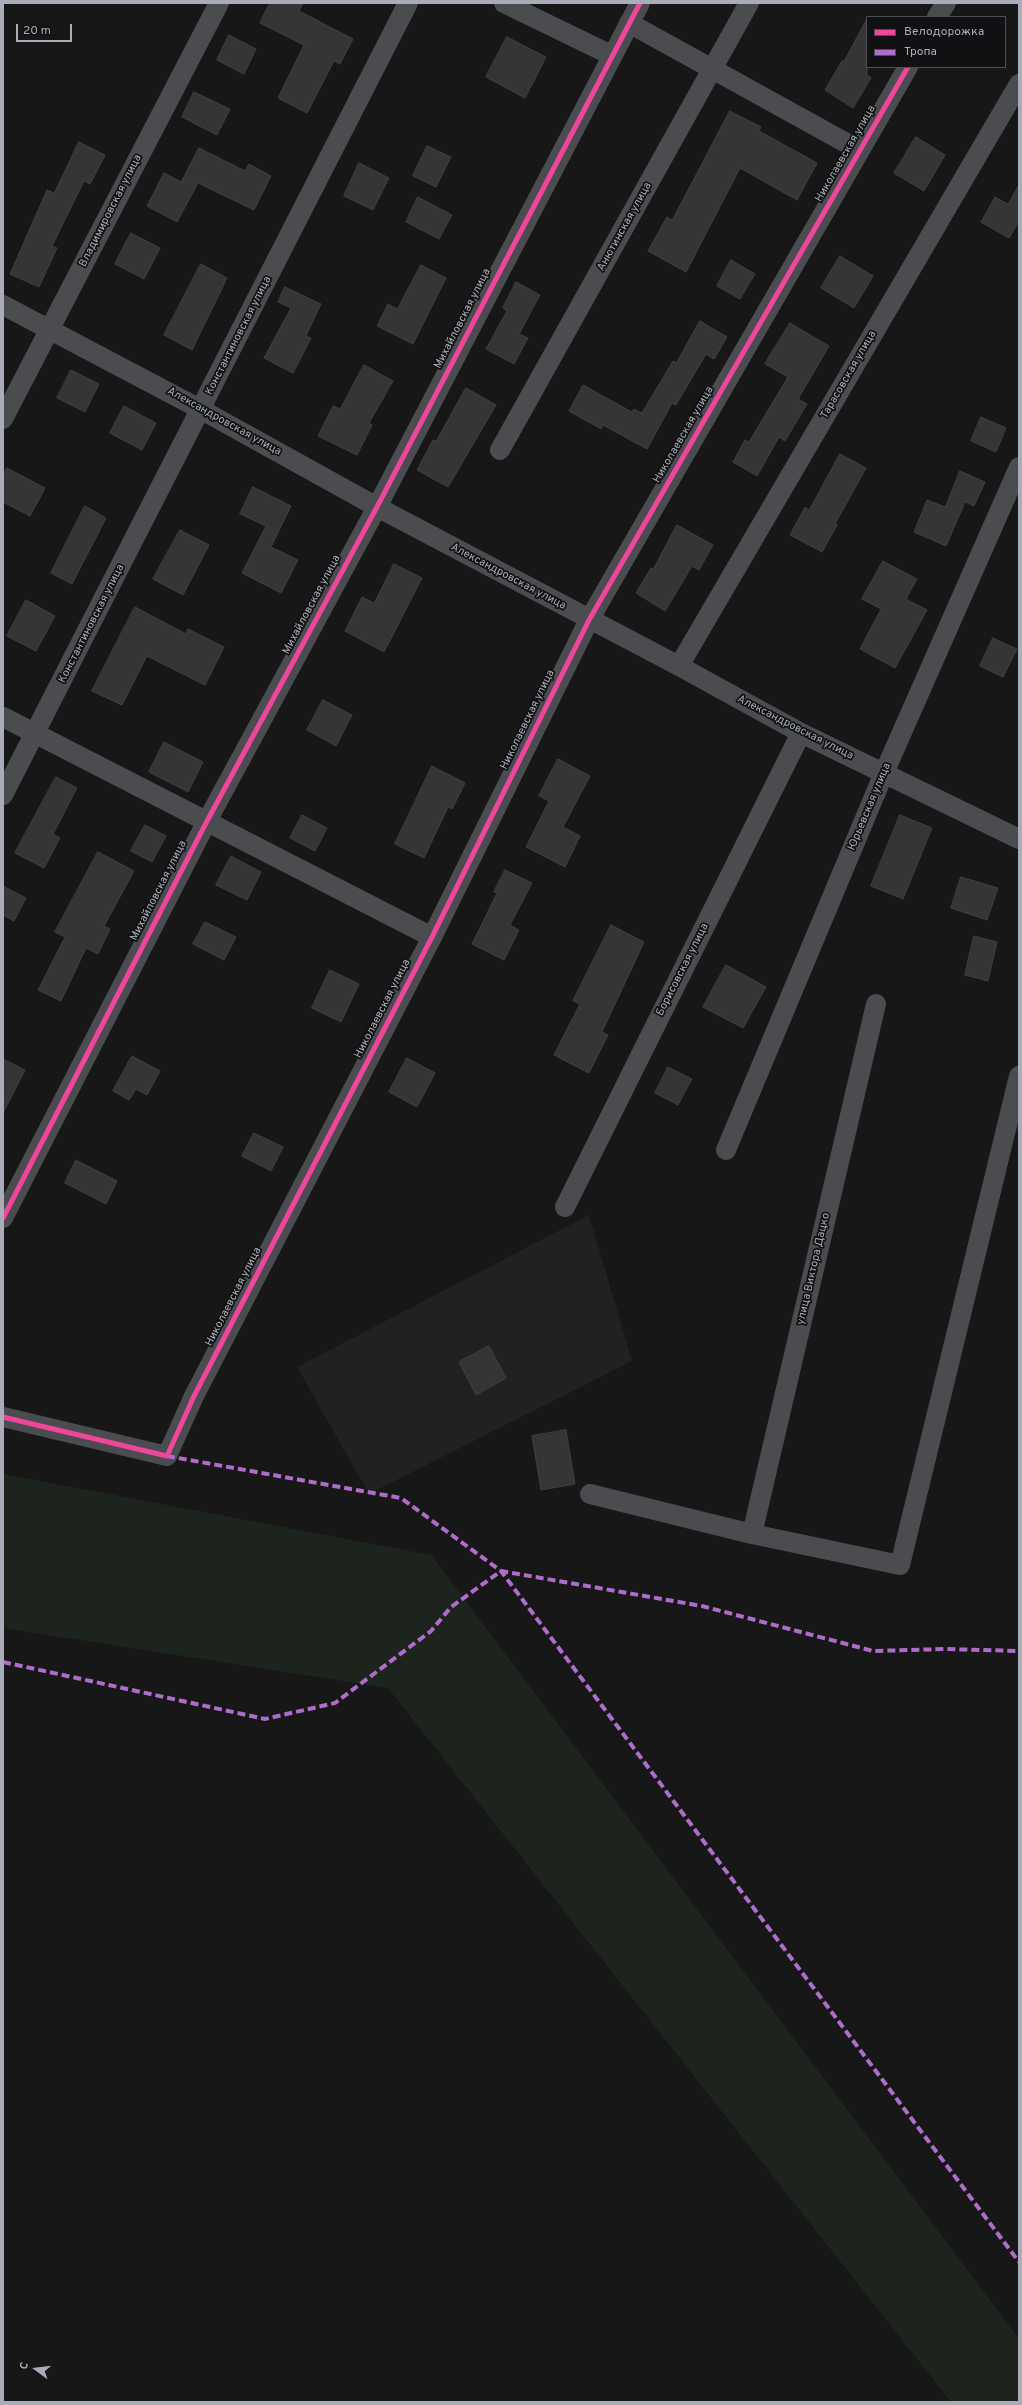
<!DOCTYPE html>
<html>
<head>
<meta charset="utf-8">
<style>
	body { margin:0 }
	#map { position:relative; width:1022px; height:2405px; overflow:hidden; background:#171717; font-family:Overpass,sans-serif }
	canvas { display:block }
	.frame { position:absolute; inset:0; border:4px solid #a8adb8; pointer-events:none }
	.legend { position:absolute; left:866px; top:16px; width:140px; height:52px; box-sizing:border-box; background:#111113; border:1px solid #4d4f55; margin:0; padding:5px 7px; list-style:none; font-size:12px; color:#a8adb8 }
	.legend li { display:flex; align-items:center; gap:8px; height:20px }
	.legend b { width:20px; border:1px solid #4d4f55 }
	.north { position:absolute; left:16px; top:2349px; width:40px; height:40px; -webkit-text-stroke:3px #111113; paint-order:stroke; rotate:285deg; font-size:11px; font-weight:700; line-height:16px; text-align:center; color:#a8adb8 }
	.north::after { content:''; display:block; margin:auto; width:14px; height:18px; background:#a8adb8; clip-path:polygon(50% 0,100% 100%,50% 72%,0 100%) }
	.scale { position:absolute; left:16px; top:24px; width:56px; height:18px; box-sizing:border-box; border:2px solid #a8adb8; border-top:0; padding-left:5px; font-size:12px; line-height:14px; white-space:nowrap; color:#a8adb8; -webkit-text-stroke:3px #111113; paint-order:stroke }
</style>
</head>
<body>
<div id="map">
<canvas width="1022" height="2405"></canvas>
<div class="frame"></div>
<ul class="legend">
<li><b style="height:5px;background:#ed469a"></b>Велодорожка</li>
<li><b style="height:5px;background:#b06ccc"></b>Тропа</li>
</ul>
<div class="north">С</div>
<div class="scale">20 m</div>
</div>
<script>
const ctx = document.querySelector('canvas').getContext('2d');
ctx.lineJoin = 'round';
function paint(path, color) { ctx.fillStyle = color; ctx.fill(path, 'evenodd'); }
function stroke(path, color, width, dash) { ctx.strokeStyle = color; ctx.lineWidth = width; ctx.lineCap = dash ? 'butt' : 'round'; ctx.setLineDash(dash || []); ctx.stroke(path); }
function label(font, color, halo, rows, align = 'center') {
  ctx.font = font + ' Overpass,sans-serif'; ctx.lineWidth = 3.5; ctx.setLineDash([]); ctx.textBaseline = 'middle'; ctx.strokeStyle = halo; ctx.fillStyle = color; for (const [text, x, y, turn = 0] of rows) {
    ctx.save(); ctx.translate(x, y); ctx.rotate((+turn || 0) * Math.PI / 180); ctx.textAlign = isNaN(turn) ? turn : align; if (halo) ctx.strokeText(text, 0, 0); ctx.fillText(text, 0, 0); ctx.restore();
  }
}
paint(new Path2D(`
	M589,1215l43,146 -263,133 -72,-127z`), '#212123');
paint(new Path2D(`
	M3,1474l428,81 588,784v63h-68l-563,-714 -385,-60z`), '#1d241e');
const building = new Path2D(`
	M270,3h33l-4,8 54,28 -13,25 -6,-3 -27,52 -29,-15 26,-53 -44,-22z
	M867,19v56l4,3 -18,30 -28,-18 17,-29h2z
	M229,35l27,14 -12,25 -27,-14z
	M507,37l39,20 -21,41 -39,-21z
	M194,92l36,17 -13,26 -35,-18z
	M730,111l31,16 -2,4 58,32 -20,37 -57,-32 -54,104 -38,-21 19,-34 5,3z
	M916,137l29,18 -21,36 -30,-18z
	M79,142l26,13 -15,29 -6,-3 -32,65 5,2 -18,39 -29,-13 37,-84 7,3z
	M427,146l24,11 -15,30 -23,-11z
	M199,148l46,23 4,-7 22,12 -17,34 -56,-27 -21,39 -30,-16 17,-33 17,9z
	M359,163l30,15 -16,32 -29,-14z
	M1019,185v36l-10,17 -28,-16 14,-25 13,7z
	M418,197l34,18 -13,24 -33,-17z
	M131,233l29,15 -16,31 -29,-15z
	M840,256l33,20 -19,32 -33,-20z
	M731,260l24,14 -15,25 -23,-13z
	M201,264l26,14 -35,72 -28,-15z
	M421,265l25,13 -33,66 -36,-18 11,-22 9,5z
	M516,282l24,13 -21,39 9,4 -14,26 -28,-15 21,-38 -4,-3z
	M285,287l36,17 -15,32 5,2 -18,35 -29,-15 27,-50 -13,-6z
	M700,321l27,16 -13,22 -8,-5 -30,51 -4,-2 -25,46 -44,-24 -2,4 -32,-18 14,-26 49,27 2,-3 8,4 31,-52 3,2z
	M790,323l39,23 -31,53 9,5 -22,37 -6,-4 -22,39 -24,-14 12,-22 4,2 39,-65 -23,-13z
	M364,365l29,16 -24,42 3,2 -15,30 -39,-19 15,-30 7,3z
	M71,370l28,14 -14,28 -28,-14z
	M466,388l30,17 -48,82 -31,-17 16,-30 3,1z
	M124,406l32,17 -14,27 -32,-17z
	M981,417l25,11 -10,24 -25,-11z
	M840,454l26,14 -31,56 2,1 -15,27 -32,-17 15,-28 4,3z
	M7,468l38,20 -15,28 -27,-14v-26z
	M960,471l25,11 -11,24 -9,-4 -19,44 -32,-14 13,-32 18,7z
	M253,487l38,19 -20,41 27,13 -17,33 -39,-20 24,-47 -26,-12z
	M85,506l21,12 -34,66 -21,-11z
	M677,525l36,20 -14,25 -7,-4 -27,45 -29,-18 15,-25 2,1z
	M180,530l29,15 -26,50 -30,-16z
	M883,561l34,18 -11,20 21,11 -32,58 -35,-19 21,-40 -19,-10z
	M394,564l28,14 -38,74 -39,-21 17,-34 12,6z
	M26,600l29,16 -19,35 -29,-15z
	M135,607l51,27 2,-5 36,18 -19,38 -58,-29 -25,49 -30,-14z
	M993,638l24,11 -14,28 -23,-11z
	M323,700l29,15 -16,31 -29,-16z
	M164,742l39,20 -15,30 -39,-20z
	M558,759l32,17 -27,51 17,9 -15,31 -39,-20 23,-46 -10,-5z
	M432,766l33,17 -13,26 -4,-2 -24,51 -29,-14z
	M56,777l21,11 -24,46 7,4 -16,30 -29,-15z
	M302,815l25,13 -12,23 -25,-13z
	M900,815l32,13 -29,71 -32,-13z
	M145,825l21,11 -14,26 -21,-11z
	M98,852l36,19 -30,55 6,3 -12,25 -12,-6 -25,53 -23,-11 27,-53 -10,-5z
	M231,856l30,16 -14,28 -31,-15z
	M505,870l27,13 -22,42 9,5 -15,30 -32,-16 25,-51 -3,-1z
	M961,877l37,11 -11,32 -36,-12z
	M3,886l23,12 -12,23 -11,-6z
	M205,922l31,15 -12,23 -31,-16z
	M611,925l33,17 -42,90 6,3 -19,38 -35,-18 26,-51 -7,-3z
	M974,936l23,6 -9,39 -23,-6z
	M726,965l40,22 -23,41 -40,-21z
	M330,970l29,14 -18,38 -29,-14z
	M132,1056l28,15 -13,24 -11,-6 -7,11 -16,-9z
	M407,1058l28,15 -18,34 -28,-15z
	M3,1059l22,11 -22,43z
	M668,1067l24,12 -14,26 -23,-12z
	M254,1133l29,14 -12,24 -29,-15z
	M76,1160l41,21 -11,23 -41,-21z
	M489,1346l17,32 -30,17 -17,-33z
	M566,1430l9,54 -34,6 -9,-54z`);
paint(building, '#353536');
stroke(building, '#3f4043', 1);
stroke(new Path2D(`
	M504,3l107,52
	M937,17l9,-14
	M629,23l230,127
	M3,305l199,105 175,97 302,159 122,67 218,106
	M3,419l216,-416
	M500,450l249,-447
	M679,666l340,-582
	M3,717l429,220
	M3,795l405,-792
	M726,1150l158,-377 135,-306
	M565,1207l236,-474
	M3,1218l204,-397 170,-314 263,-504
	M3,1417l164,39 27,-60 238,-459 157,-317 319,-553
	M590,1494l162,40 148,31 119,-489
	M752,1534l124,-530`), '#4b4c50', 20);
stroke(new Path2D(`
	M167,1456l234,42 100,73 518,691
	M3,1662l262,57 70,-16 96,-72 20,-24 50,-36 201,35 171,45 72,-2 74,2`), '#b06ccc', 4, [8, 4]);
stroke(new Path2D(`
	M3,1218l204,-397 170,-314 263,-504
	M3,1417l164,39 27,-60 238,-459 157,-317 319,-553`), '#ed469a', 5);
label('11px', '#a8adb8', '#111113', [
	["Николаевская улица",846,154,-60],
	["Владимировская улица",111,211,-63],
	["Анютинская улица",625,227,-61],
	["Михайловская улица",463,319,-63],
	["Константиновская улица",239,336,-63],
	["Тарасовская улица",849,375,-60],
	["Александровская улица",224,422,29],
	["Николаевская улица",684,435,-60],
	["Александровская улица",508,577,28],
	["Михайловская улица",312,605,-62],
	["Константиновская улица",92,624,-63],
	["Николаевская улица",528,720,-64],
	["Александровская улица",795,728,27],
	["Юрьевская улица",870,807,-67],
	["Михайловская улица",159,891,-63],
	["Борисовская улица",683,970,-63],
	["Николаевская улица",383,1009,-63],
	["улица Виктора Дацко",814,1269,-77],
	["Николаевская улица",234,1297,-63]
]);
</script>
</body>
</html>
